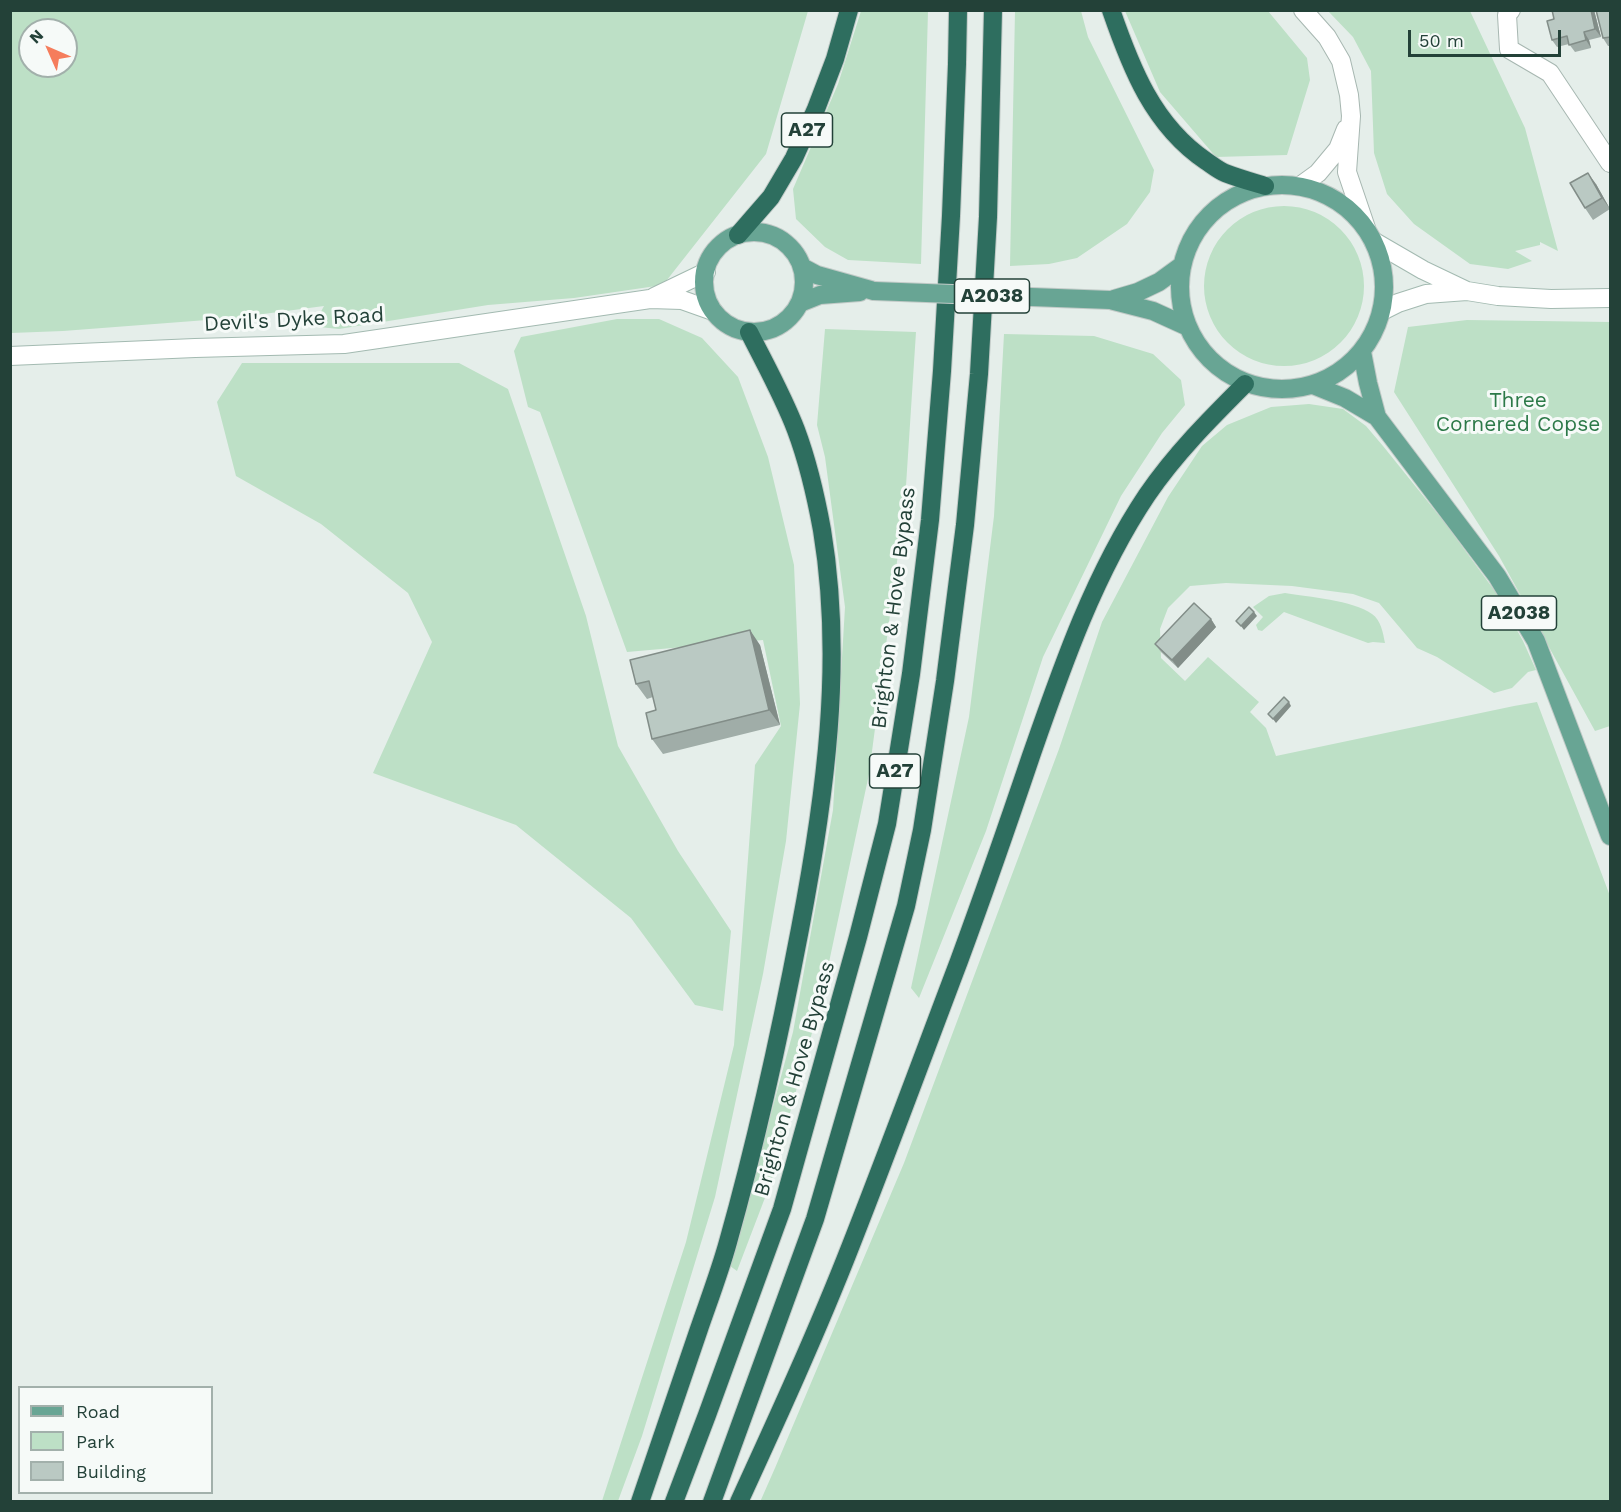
<!DOCTYPE html>
<html>
<head>
<meta charset="utf-8">
<style>
	body { margin:0 }
	#map { position:relative; width:1621px; height:1512px; overflow:hidden; background:#e5eeea; font-family:"Work Sans",sans-serif }
	canvas { display:block }
	.frame { position:absolute; inset:0; border:12px solid #234138; pointer-events:none }
	.legend { position:absolute; left:18px; top:1386px; width:195px; height:108px; box-sizing:border-box; background:#f6faf8; border:2px solid #a2b0ab; margin:0; padding:8px 10px; list-style:none; font-size:18px; color:#234138 }
	.legend li { display:flex; align-items:center; gap:12px; height:30px }
	.legend b { width:30px; border:2px solid #a2b0ab }
	.north { position:absolute; left:18px; top:18px; width:60px; height:60px; box-sizing:border-box; background:#f6faf8; border:2px solid #a2b0ab; border-radius:50%; rotate:315deg; font-size:16px; font-weight:700; line-height:24px; text-align:center; color:#234138 }
	.north::after { content:''; display:block; margin:auto; width:21px; height:27px; background:#f57d5c; clip-path:polygon(50% 0,100% 100%,50% 72%,0 100%) }
	.scale { position:absolute; left:1408px; top:30px; width:153px; height:27px; box-sizing:border-box; border:3px solid #234138; border-top:0; padding-left:8px; font-size:18px; line-height:21px; white-space:nowrap; color:#234138; -webkit-text-stroke:4px #f6faf8; paint-order:stroke }
</style>
</head>
<body>
<div id="map">
<canvas width="1621" height="1512"></canvas>
<div class="frame"></div>
<ul class="legend">
<li><b style="height:8px;background:#68a594"></b>Road</li>
<li><b style="height:16px;background:#bde0c6"></b>Park</li>
<li><b style="height:16px;background:#bac9c3"></b>Building</li>
</ul>
<div class="north">N</div>
<div class="scale">50 m</div>
</div>
<script>
const ctx = document.querySelector('canvas').getContext('2d');
ctx.lineJoin = 'round';
function paint(path, color) { ctx.fillStyle = color; ctx.fill(path, 'evenodd'); }
function stroke(path, color, width, dash) { ctx.strokeStyle = color; ctx.lineWidth = width; ctx.lineCap = dash ? 'butt' : 'round'; ctx.setLineDash(dash || []); ctx.stroke(path); }
function label(font, color, halo, rows, align = 'center') {
  ctx.font = font + ' "Work Sans",sans-serif'; ctx.lineWidth = 6; ctx.setLineDash([]); ctx.textBaseline = 'middle'; ctx.strokeStyle = halo; ctx.fillStyle = color; for (const [text, x, y, turn = 0] of rows) {
    ctx.save(); ctx.translate(x, y); ctx.rotate((+turn || 0) * Math.PI / 180); ctx.textAlign = isNaN(turn) ? turn : align; if (halo) ctx.strokeText(text, 0, 0); ctx.fillText(text, 0, 0); ctx.restore();
  }
}
paint(new Path2D(`
	M10,11h798l-42,143 -103,131 -89,13 -86,7 -149,24 -20,-2 -3,-6 8,-15 -91,12 -170,13 -52,2zM30,30h36v36h-36z
	M861,11h67l-7,253 -73,-4 -23,-13 -29,-28 -3,-30 45,-105z
	M1015,11h66l7,26 66,133 -4,22 -23,32 -50,34 -28,6 -39,2z
	M1125,11h143l39,47 3,22 -23,75 -71,2 -56,-65z
	M1328,11h142l55,117 33,123 -18,-9v3l-25,6 17,10 -24,8 -38,-5 -56,-40 -27,-30 -13,-41 -3,-82 -18,-34z
	M1204 286a80 80 0 1 1 160 0a80 80 0 1 1-160 0Z
	M617,319h42l43,19 36,39 30,80 26,108 6,139 -14,137 -23,133 -48,223 -73,239 -24,65h-16l84,-259 48,-197 21,-280 26,-39 -18,-86 -136,12 -87,-240 -12,-5 -14,-56 7,-14z
	M1467,320l143,2v404l-15,5 -96,-175 -105,-164 14,-65z
	M825,329l91,3 -11,169 -36,273 -48,226 -50,182 -34,89 -7,-5 63,-234 40,-222 12,-203 -20,-150 -8,-32z
	M1004,334l90,2 59,18 28,26 4,25 -23,28 -41,63 -78,161 -57,174 -67,167 -8,-10 58,-271 25,-201z
	M242,363h217l49,26 78,227 32,130 60,105 53,80 -8,80 -28,-6 -64,-87 -115,-93 -143,-52 59,-131 -24,-49 -87,-69 -85,-48 -19,-74z
	M1309,404l34,5 23,17 17,20 62,77 52,71 26,47 13,29 -8,2 -16,16 -18,5 -57,-36 -20,-9 -38,-45 -26,-9 -61,-8 -66,-3 -36,3 -22,22 -8,21 1,29 24,23 23,-24 51,45 -9,10 16,16 10,28 238,-50 23,-4 73,194v605l-850,1 15,-34 129,-305 155,-414 43,-127 66,-125 34,-51 25,-21 44,-18z
	M1285,593c23,4 68,7 87,21 9,6 11,19 13,29l-12,-1 -5,1 -84,-31 -22,19 -4,-1 -2,-5 7,-8 -10,-10 16,-11z`), '#bde0c6');
const street = new Path2D(`
	M1303,10l24,27 14,24 8,34 2,21 -4,56 19,56
	M1511,10l-4,5 2,34 41,24 60,90
	M1300,186l18,-13 20,-24 8,-20`);
const secondary = new Path2D(`
	M1373,241l50,29 44,21
	M654,297l52,-25
	M1382,311l16,-8 28,-9 41,-3 31,5 53,3 59,-1
	M10,356l185,-8 149,-4 306,-45 32,1 31,11`);
const primary = new Path2D(`
	M1180 287a102 102 0 1 1 204 0a102 102 0 1 1-204 0Z
	M704 282a50 50 0 1 1 100 0a50 50 0 1 1-100 0Z
	M802,267l15,8 57,16
	M1110,300l43,11 33,15
	M1111,300l27,-8 21,-10 22,-16
	M800,303l20,-8 40,-3
	M1362,352l6,31 9,34 120,159 39,65 74,195
	M1313,385l32,13 32,19`);
const highway = new Path2D(`
	M1111,10c20,58 42,115 95,151 6,4 12,9 19,12 13,5 27,9 40,13
	M738,235l33,-38 23,-39 22,-49 19,-50 14,-49
	M640,1502c20,-58 39,-116 59,-173 10,-29 21,-58 29,-87 29,-103 52,-208 72,-313 25,-131 44,-267 22,-399 -6,-33 -14,-68 -26,-100 -13,-34 -31,-66 -47,-98
	M674,1502l33,-87 75,-206 76,-272 29,-113 24,-150 19,-154 12,-149 9,-155 6,-152 1,-54
	M712,1502l103,-283 91,-313 16,-76 23,-149 20,-156 14,-151 9,-157 5,-207
	M739,1502c39,-85 78,-170 112,-257 37,-94 72,-189 108,-284 25,-68 49,-137 72,-205 31,-89 63,-182 116,-261 28,-41 63,-76 98,-111`);
stroke(street, '#a7b7b1', 20);
stroke(secondary, '#a3bab1', 20);
stroke(primary, '#c1cac7', 20);
stroke(highway, '#c1cac7', 20);
stroke(street, '#fff', 18);
stroke(secondary, '#fff', 18);
stroke(primary, '#68a594', 18);
stroke(highway, '#2e6e5f', 18);
const primaryBridge = new Path2D(`
	M874,291l236,9`);
stroke(primaryBridge, '#c1cac7', 20, []);
stroke(primaryBridge, '#68a594', 18);
paint(new Path2D(`
	M1552,10h42l7,27 -12,3 2,8 -16,4 -6,-8 -12,3 -5,-7 2,-21z
	M1611,10v36h-3l-5,-8z
	M1596,184l14,25 -17,11 -8,-12z
	M1211,619l5,8 -38,41 -17,-16 -6,-8z
	M760,645l20,80 -117,29 -11,-15 4,-29 -3,-13 -6,2 -11,-15z`), '#a0ada8');
paint(new Path2D(`
	M1591,10h3l7,27 -6,-8z
	M1584,32l5,8 2,8 -5,-8z
	M1588,173l8,11 14,25 -8,-11z
	M1254,612l3,4 -13,14 -3,-4z
	M1211,619l5,8 -38,41 -6,-8z
	M750,630l10,15 20,80 -11,-15z
	M1289,702l2,4 -15,17 -3,-4z`), '#828d88');
const building = new Path2D(`
	M1552,10h39l4,19 -11,3 2,8 -17,5 -2,-9 -15,4 -5,-19 7,-2z
	M1596,10h15v27l-8,1z
	M1588,173l14,25 -17,10 -15,-25z
	M1194,603l17,16 -39,41 -17,-16z
	M1249,607l5,5 -13,14 -5,-5z
	M750,630l19,80 -117,29 -6,-26 10,-3 -7,-29 -13,3 -6,-24z
	M1284,697l5,5 -16,17 -5,-5z`);
paint(building, '#bac9c3');
stroke(building, '#828d88', 1.5);
for (const [x, y, w] of [
	[807,130,51],
	[992,296,75],
	[1519,613,75],
	[895,771,51]
]) { const box = new Path2D(); box.roundRect(x - w / 2, y - 17, w, 34, 4.5); ctx.fillStyle = '#f6faf8'; ctx.fill(box); stroke(box, '#234138', 1.5); }
label('bold 20px', '#234138', null, [
	["A27",807,130],
	["A2038",992,296],
	["A2038",1519,613],
	["A27",895,771]
]);
label('21px', '#234138', '#f6faf8', [
	["Devil's Dyke Road",294,320,-3],
	["Brighton & Hove Bypass",894,608,-83],
	["Brighton & Hove Bypass",795,1079,-74]
]);
label('21px', '#2c7948', '#f6faf8', [
	["Three",1518,401],
	["Cornered Copse",1518,425]
]);
</script>
</body>
</html>
